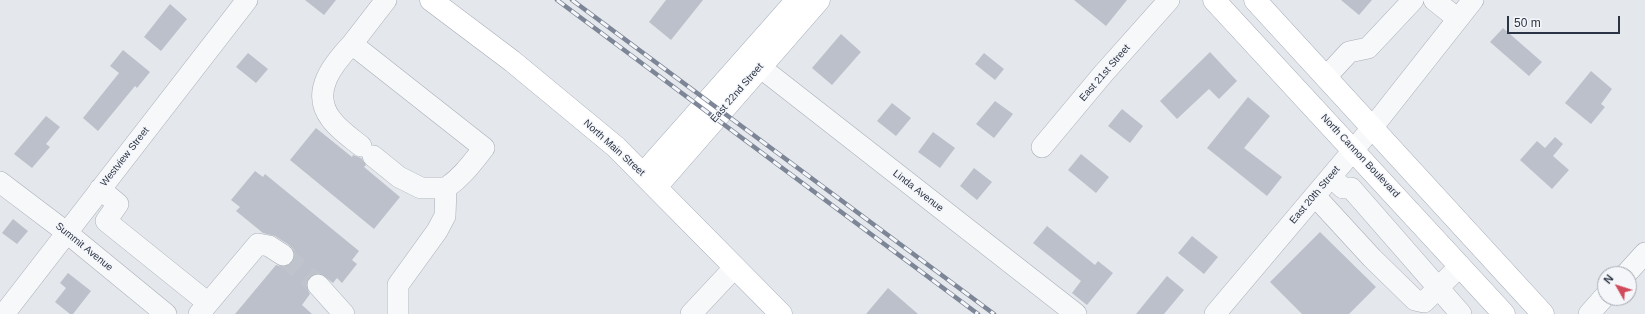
<!DOCTYPE html>
<html>
<head>
<meta charset="utf-8">
<style>
	body { margin:0 }
	#map { position:relative; width:1645px; height:314px; overflow:hidden; background:#e4e7ec; font-family:Helvetica,sans-serif }
	canvas { display:block }
	.north { position:absolute; left:1597px; top:266px; width:40px; height:40px; box-sizing:border-box; background:#f4f6f9; border:1px solid #a4a8b1; border-radius:50%; rotate:309deg; font-size:11px; font-weight:700; line-height:16px; text-align:center; color:#2b3445 }
	.north::after { content:''; display:block; margin:auto; width:14px; height:18px; background:#d1495b; clip-path:polygon(50% 0,100% 100%,50% 72%,0 100%) }
	.scale { position:absolute; left:1507px; top:16px; width:113px; height:18px; box-sizing:border-box; border:2px solid #2b3445; border-top:0; padding-left:5px; font-size:12px; line-height:14px; white-space:nowrap; color:#2b3445; -webkit-text-stroke:3px #f4f6f9; paint-order:stroke }
</style>
</head>
<body>
<div id="map">
<canvas width="1645" height="314"></canvas>
<div class="north">N</div>
<div class="scale">50 m</div>
</div>
<script>
const ctx = document.querySelector('canvas').getContext('2d');
ctx.lineJoin = 'round';
function paint(path, color) { ctx.fillStyle = color; ctx.fill(path, 'evenodd'); }
function stroke(path, color, width, dash) { ctx.strokeStyle = color; ctx.lineWidth = width; ctx.lineCap = dash ? 'butt' : 'round'; ctx.setLineDash(dash || []); ctx.stroke(path); }
function label(font, color, halo, rows, align = 'center') {
  ctx.font = font + ' Helvetica,sans-serif'; ctx.lineWidth = 3; ctx.setLineDash([]); ctx.textBaseline = 'middle'; ctx.strokeStyle = halo; ctx.fillStyle = color; for (const [text, x, y, turn = 0] of rows) {
    ctx.save(); ctx.translate(x, y); ctx.rotate((+turn || 0) * Math.PI / 180); ctx.textAlign = isNaN(turn) ? turn : align; if (halo) ctx.strokeText(text, 0, 0); ctx.fillText(text, 0, 0); ctx.restore();
  }
}
paint(new Path2D(`
	M305,0h31l-12,15z
	M666,0h37l-32,40 -22,-18z
	M1074,0h53l-21,26z
	M1341,0h31l-13,15z
	M170,4l17,15 -26,32 -17,-14z
	M1503,28l39,34 -13,14 -39,-34z
	M841,34l20,18 -29,33 -20,-17z
	M123,50l27,22 -13,16 -2,-2 -37,45 -15,-13 36,-45 -9,-7z
	M1210,52l27,29 -18,18 -10,-10 -32,30 -17,-18z
	M248,53l20,16 -12,14 -20,-16z
	M984,53l20,16 -9,11 -20,-16z
	M1591,71l21,18 -11,15 4,3 -14,17 -26,-21z
	M1248,97l22,19 -26,32 38,29 -15,19 -60,-48z
	M995,101l18,13 -19,24 -18,-14z
	M892,103l19,15 -15,18 -19,-15z
	M1122,109l21,17 -13,17 -22,-17z
	M46,116l14,11 -14,17 4,3 -18,21 -18,-14z
	M316,128l36,29 1,-2 8,3 5,7 -2,2 36,30 -26,32 -84,-69z
	M933,132l22,16 -15,20 -22,-16z
	M1555,137l8,7 -10,12 16,14 -17,19 -32,-29 17,-19 8,7z
	M1081,154l28,23 -13,16 -28,-23z
	M974,168l18,14 -15,18 -17,-14z
	M255,171l8,6 2,-3 94,77 -7,9 5,4 -15,19 -5,-5 -4,5 -12,-9 -6,-1 -5,3 -3,5 -1,6 4,7 -8,11 10,9h-77l41,-49 6,2 6,-1 5,-4 2,-6 -1,-6 -5,-5 -14,-9 -12,-3 -27,-22 4,-4 -9,-7z
	M13,219l15,12 -11,13 -15,-11z
	M1047,226l48,39 3,-4 15,12 -26,32 -15,-12 9,-12 -48,-38z
	M1320,232l56,55 -27,27h-47l-32,-32z
	M1192,236l26,21 -14,17 -26,-21z
	M68,273l23,18 -18,23h-3l-15,-12 11,-14 -6,-5z
	M1167,276l17,14 -20,24h-28z
	M888,288l30,26h-52z`), '#bbc0ca');
stroke(new Path2D(`
	M283,255l35,30`), '#bfc3cb', 21, [21, 10]);
const minor = new Path2D(`
	M386,0l-34,44 132,104c-12,15 -22,29 -38,40l-1,28 -8,15 -39,54v29
	M1434,0l24,19
	M352,44c-19,20 -42,48 -21,75 7,10 20,19 30,27
	M760,67l316,247
	M1326,77l23,-25 19,-4 45,-48
	M1042,147l61,-73 66,-74
	M373,156l26,21 22,11h25
	M1331,177l12,11h8l110,126
	M0,182l66,50 100,82
	M100,189l18,15 -12,17 102,82
	M1315,196l57,62 43,42 9,2 36,-36
	M1626,274l19,-21
	M318,285l26,29
	M4,314l243,-314
	M199,314l59,-70 11,2 14,9
	M691,314l43,-46
	M1215,314l157,-186 101,-128
	M1589,314l16,-18`);
const major = new Path2D(`
	M431,0l81,61 104,86 165,167
	M1214,0l290,314
	M1255,0l288,314
	M643,174l154,-174
	M656,187l163,-187`);
stroke(minor, '#a9aeb7', 22);
stroke(major, '#a3abb8', 23);
stroke(minor, '#f7f8fa', 21);
stroke(major, '#fff', 22);
const rail = new Path2D(`
	M557,0l421,314
	M572,0l422,314`);
stroke(rail, '#7d8696', 4.5);
stroke(rail, '#f4f6f9', 3, [9]);
label('10px', '#2b3445', '#f4f6f9', [
	["East 21st Street",1105,73,-49],
	["East 22nd Street",737,93,-49],
	["North Main Street",614,148,42],
	["North Cannon Boulevard",1360,156,47],
	["Westview Street",125,157,-52],
	["Linda Avenue",918,191,38],
	["East 20th Street",1315,195,-50],
	["Summit Avenue",84,247,39]
]);
</script>
</body>
</html>
